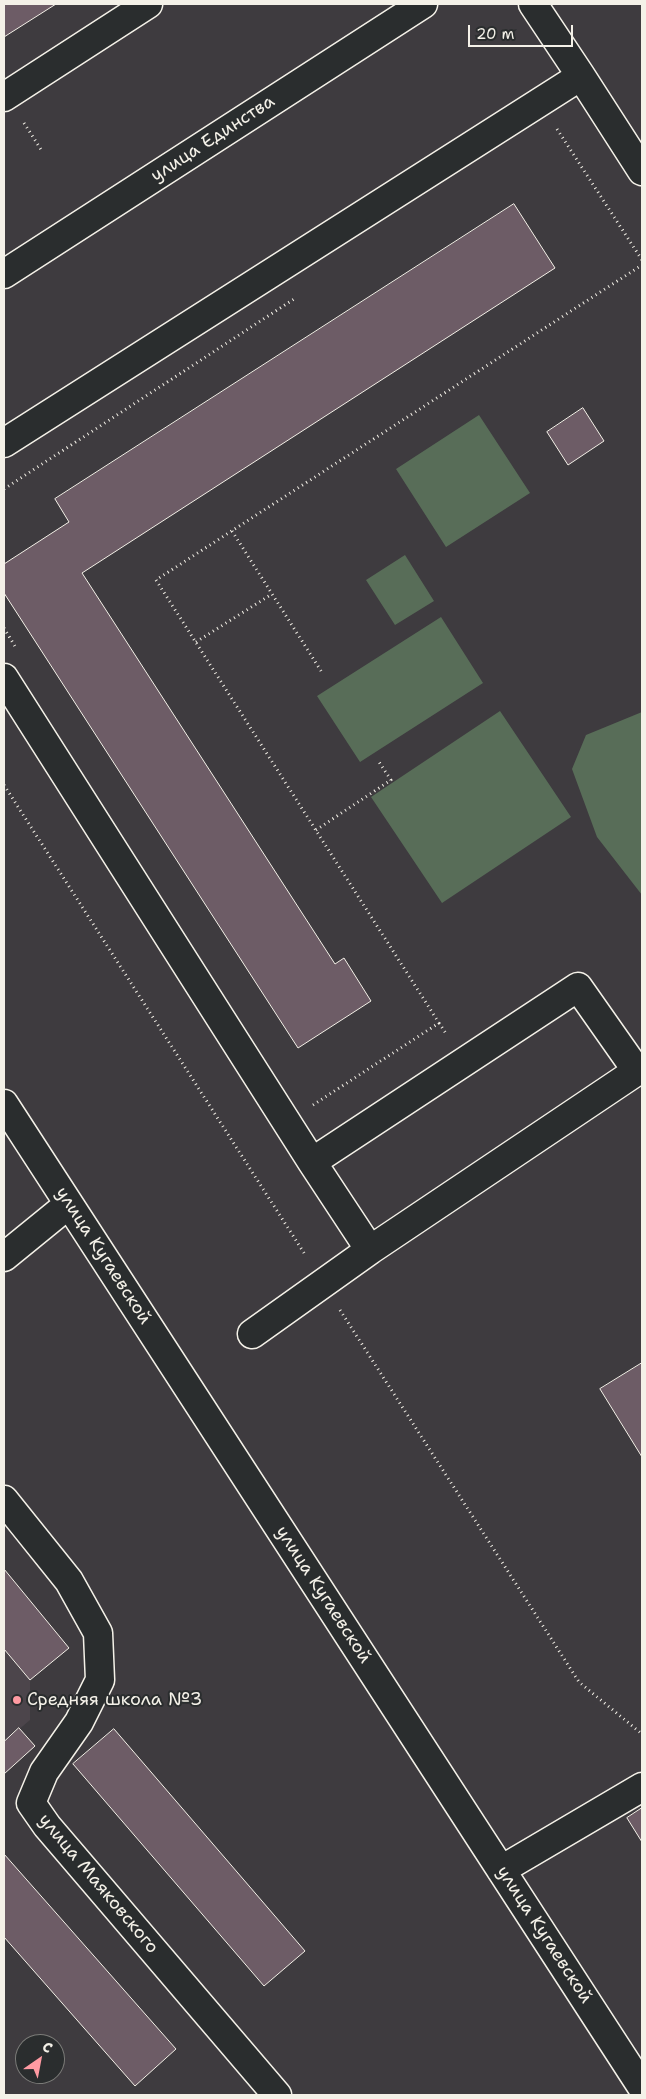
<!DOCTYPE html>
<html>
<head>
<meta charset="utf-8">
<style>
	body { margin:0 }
	#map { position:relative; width:646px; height:2099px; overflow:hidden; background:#3e3b3f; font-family:"Shantell Sans",sans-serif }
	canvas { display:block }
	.frame { position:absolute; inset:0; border:5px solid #f4f1e8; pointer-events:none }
	.north { position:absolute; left:15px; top:2034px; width:50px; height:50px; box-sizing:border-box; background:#2a2d2e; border:1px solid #7b7b78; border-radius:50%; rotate:33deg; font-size:14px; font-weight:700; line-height:20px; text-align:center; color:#f4f1e8 }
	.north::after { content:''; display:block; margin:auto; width:18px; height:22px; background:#ff9aa2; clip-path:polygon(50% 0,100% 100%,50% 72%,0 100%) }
	.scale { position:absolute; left:468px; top:25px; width:105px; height:22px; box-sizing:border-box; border:2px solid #f4f1e8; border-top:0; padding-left:6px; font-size:15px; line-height:18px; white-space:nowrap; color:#f4f1e8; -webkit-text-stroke:4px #2a2d2e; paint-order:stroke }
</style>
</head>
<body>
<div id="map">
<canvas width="646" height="2099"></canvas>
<div class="frame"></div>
<div class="north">С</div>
<div class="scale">20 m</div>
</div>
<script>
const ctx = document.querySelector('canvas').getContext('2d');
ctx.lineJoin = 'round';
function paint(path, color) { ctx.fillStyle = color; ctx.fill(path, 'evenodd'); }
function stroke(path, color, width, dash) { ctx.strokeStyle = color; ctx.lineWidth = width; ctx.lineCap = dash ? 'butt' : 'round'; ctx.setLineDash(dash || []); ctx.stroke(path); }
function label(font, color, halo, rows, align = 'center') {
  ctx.font = font + ' "Shantell Sans",sans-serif'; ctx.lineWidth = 4; ctx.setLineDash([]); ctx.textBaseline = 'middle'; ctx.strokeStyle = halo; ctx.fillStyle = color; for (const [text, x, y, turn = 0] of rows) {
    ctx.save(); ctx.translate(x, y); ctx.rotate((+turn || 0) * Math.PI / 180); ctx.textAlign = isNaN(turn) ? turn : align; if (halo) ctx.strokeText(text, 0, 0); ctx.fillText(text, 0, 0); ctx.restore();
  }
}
paint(new Path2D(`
	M4,1649l26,31v40l-26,22z`), '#4c454b');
paint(new Path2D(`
	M479,415l51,78 -84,54 -50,-78z
	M405,555l29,46 -39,24 -29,-45z
	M441,617l42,66 -123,79 -43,-66z
	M500,711l71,106 -129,86 -71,-106z
	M642,712v183l-45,-58 -25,-68 14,-34z`), '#586d58');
const building = new Path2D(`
	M4,4h52l-52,33z
	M514,204l41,64 -473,305 253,391 9,-6 27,43 -73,47 -294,-455v-29l65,-42 -14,-23z
	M583,408l21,33 -36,24 -21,-33z
	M642,1363v94l-42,-68z
	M4,1569l65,79 -39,32 -26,-31z
	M19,1728l16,18 -31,28v-32z
	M114,1729l191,222 -41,35 -191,-222z
	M642,1808v34l-15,-24z
	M4,1854l172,195 -41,37 -131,-149z`);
paint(building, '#6d5c66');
stroke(building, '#f4f1e8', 1);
const minor = new Path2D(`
	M533,4l48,72
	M4,97l144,-93
	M4,274l419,-270
	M4,443l577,-367 61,95
	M4,678l308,484 58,88 267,-179 -59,-84 -266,175
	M4,1104l638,983
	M4,1257l65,-53
	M252,1334l118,-84
	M4,1500l65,81 29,52 2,47 -21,42 -35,50 -13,31 16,23 230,269
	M501,1870l141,-83`);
stroke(minor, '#f4f1e8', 31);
stroke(new Path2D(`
	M24,123l18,28
	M557,129l85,131
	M4,489l290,-190
	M232,531l91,143
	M4,628l12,20
	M196,642l76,-48
	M4,785l302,471
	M316,830l75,-50 -12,-18
	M439,1023l8,12
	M313,1105l126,-82 -283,-443 486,-315
	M340,1310l239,372 63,52`), '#f4f1e8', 3, [1, 4]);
stroke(minor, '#2a2d2e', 28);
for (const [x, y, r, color] of [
	[17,1700,5,"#ff9aa2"]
]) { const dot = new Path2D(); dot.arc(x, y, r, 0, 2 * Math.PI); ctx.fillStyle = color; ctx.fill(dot); stroke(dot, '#2a2d2e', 2); }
label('18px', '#f4f1e8', '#2a2d2e', [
	["улица Единства",213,139,-33],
	["улица Кугаевской",103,1256,57],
	["улица Кугаевской",323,1595,57],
	["улица Маяковского",98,1884,50],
	["улица Кугаевской",544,1935,57]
]);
label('18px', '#f4f1e8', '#2a2d2e', [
	["Средняя школа №3",27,1700]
], 'left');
</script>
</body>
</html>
